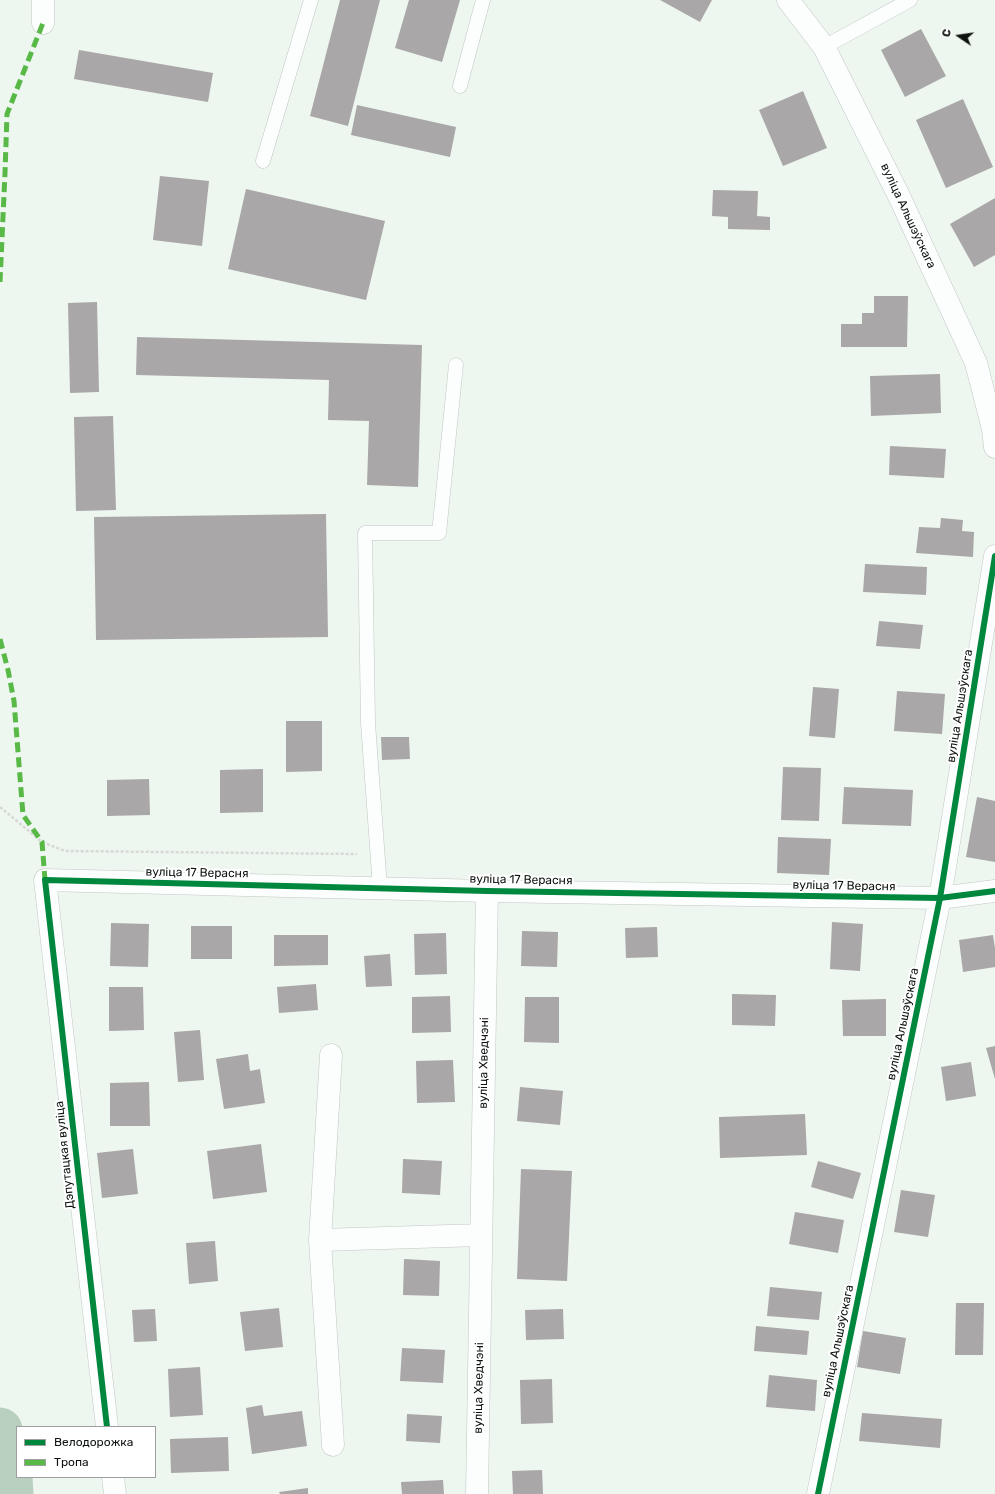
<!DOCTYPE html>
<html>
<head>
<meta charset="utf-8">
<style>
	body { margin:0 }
	#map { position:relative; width:995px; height:1494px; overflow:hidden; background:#eef6f0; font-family:Rubik,sans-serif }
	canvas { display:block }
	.legend { position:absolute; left:16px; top:1426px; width:140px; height:52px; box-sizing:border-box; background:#fff; border:1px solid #9ea09f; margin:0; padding:5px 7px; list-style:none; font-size:12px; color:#0d120e }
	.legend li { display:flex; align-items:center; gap:8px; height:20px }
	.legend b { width:20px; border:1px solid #9ea09f }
	.north { position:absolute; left:939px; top:16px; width:40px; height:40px; -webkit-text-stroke:3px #fff; paint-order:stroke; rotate:283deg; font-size:11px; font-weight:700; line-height:16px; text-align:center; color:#0d120e }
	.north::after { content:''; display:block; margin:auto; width:14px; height:18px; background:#0d120e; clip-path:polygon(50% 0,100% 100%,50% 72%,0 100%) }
</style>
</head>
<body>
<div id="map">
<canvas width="995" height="1494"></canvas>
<ul class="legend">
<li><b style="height:5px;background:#00873e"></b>Велодорожка</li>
<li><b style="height:5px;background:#58b947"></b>Тропа</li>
</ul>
<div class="north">С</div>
</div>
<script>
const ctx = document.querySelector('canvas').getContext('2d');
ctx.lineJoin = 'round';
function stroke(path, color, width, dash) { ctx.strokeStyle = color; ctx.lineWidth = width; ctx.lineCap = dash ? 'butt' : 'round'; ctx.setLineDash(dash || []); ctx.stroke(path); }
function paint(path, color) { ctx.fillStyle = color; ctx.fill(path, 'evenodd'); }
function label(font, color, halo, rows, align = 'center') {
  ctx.font = font + ' Rubik,sans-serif'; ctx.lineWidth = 4; ctx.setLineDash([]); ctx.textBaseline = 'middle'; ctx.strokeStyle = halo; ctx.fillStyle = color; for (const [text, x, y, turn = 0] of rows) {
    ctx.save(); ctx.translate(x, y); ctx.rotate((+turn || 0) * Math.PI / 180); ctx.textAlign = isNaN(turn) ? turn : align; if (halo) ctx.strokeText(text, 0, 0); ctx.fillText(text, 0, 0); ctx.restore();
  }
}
stroke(new Path2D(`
	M0,1430l10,48 1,16`), '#b9d0be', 45);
paint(new Path2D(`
	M340,0h40l-32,126 -38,-10z
	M409,0h51l-18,62 -47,-14z
	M660,0h52l-12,22z
	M921,29l25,47 -41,21 -24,-47z
	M79,50l134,23 -5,29 -134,-23z
	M803,91l24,57 -44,18 -24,-56z
	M963,99l30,68 -47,21 -30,-68z
	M357,105l99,22 -6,30 -99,-22z
	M160,176l49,5 -7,65 -49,-6z
	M246,189l139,32 -19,79 -138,-31z
	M713,190l45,1 -1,25 13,1v13l-42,-1v-12l-16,-1z
	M995,198v57l-21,12 -24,-43z
	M874,296h34l-1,51h-66v-23h21v-11h12z
	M97,302l2,90 -29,1 -2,-90z
	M137,337l285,8 -4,142 -51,-2 2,-64 -41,-1 1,-40 -193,-5z
	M940,374l1,39 -70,3 -1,-40z
	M113,416l3,94 -40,1 -2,-94z
	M890,446l56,3 -2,29 -55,-3z
	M326,514l2,123 -232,3 -2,-123z
	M941,518l22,2 -1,11 12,1 -1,25 -57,-4 3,-26 21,1z
	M865,564l62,3 -1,28 -63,-3z
	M879,621l44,4 -3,24 -44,-3z
	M813,687l26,2 -4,49 -26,-2z
	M897,691l48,3 -3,40 -48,-3z
	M286,721h36v50l-36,1z
	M381,737h28l1,22 -28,1z
	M783,767l38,1 -2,53 -38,-1z
	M263,769v43l-43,1v-43z
	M149,779l1,36 -43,1v-36z
	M844,787l69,3 -2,36 -69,-2z
	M977,797l18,4v61l-29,-5z
	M778,837l53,2 -2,36 -52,-2z
	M832,922l31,2 -3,47 -30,-2z
	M111,923l38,1 -1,43 -38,-1z
	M191,926h41v33h-41z
	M657,927l1,30 -32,1 -1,-30z
	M522,931l36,1 -1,35 -36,-1z
	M446,933l1,41 -32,1 -1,-41z
	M274,935h54v30l-54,1z
	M993,935l2,13v19l-32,5 -4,-32z
	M390,954l2,32 -26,1 -2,-31z
	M316,984l2,26 -39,3 -2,-26z
	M109,987h34l1,43 -35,1z
	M732,994l44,1 -1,31 -43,-1z
	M450,996l1,36 -39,1v-36z
	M525,997h34v46l-35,-1z
	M886,999v37h-43l-1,-36z
	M200,1030l4,50 -26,2 -4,-50z
	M995,1046v33l-9,-31z
	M248,1054l2,17 10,-2 5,34 -41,6 -8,-50z
	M453,1060l2,42 -38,1 -1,-42z
	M971,1062l5,34 -30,5 -5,-34z
	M149,1082l1,44h-40v-43z
	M520,1087l43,4 -3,34 -43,-4z
	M805,1114l2,41 -87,3 -1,-41z
	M261,1144l6,48 -54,7 -6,-48z
	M133,1149l5,45 -36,4 -5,-45z
	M403,1159l39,2 -2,34 -38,-2z
	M818,1161l43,12 -8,26 -42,-12z
	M521,1169l51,2 -5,110 -50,-2z
	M901,1190l34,5 -7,42 -34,-5z
	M795,1212l49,8 -6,33 -49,-9z
	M215,1241l3,40 -29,3 -3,-41z
	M404,1259l36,2 -1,35 -36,-1z
	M770,1287l52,5 -3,28 -52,-4z
	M956,1303h28l-1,52h-28z
	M279,1308l4,39 -38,4 -5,-39z
	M155,1309l2,32 -23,1 -2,-32z
	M563,1309l1,30 -38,1 -1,-30z
	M756,1326l53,5 -2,24 -53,-4z
	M863,1331l43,7 -6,36 -43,-7z
	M402,1348l43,2 -2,33 -43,-2z
	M200,1367l3,48 -33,2 -2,-48z
	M769,1375l48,5 -2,31 -49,-4z
	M552,1379l1,44 -32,1 -1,-44z
	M262,1405l2,11 38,-5 5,35 -55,8 -6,-46z
	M862,1413l80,6 -2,29 -81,-7z
	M407,1414l35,2 -2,27 -34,-2z
	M228,1437l1,34 -58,2 -1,-34z
	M542,1470l1,24h-30l-1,-23z
	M443,1480l1,14h-42l-1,-12z
	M308,1488v6h-28l-1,-2z`), '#a9a7a7');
const service = new Path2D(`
	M824,47l86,-47
	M460,86l23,-86
	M263,161l48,-161
	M380,888l-12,-165 -3,-190h74l17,-168`);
const minor = new Path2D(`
	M788,0l36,47 75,149 77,167 17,66 2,18
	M43,23v-23
	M320,1240l11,-185
	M107,1427l-62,-547 442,11 453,7 55,-7
	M333,1445l-13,-205 161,-5
	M113,1477l2,17
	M477,1494l10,-603
	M818,1494l122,-596 55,-342`);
stroke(service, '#c1c7c3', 15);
stroke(minor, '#c1c7c3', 23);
stroke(new Path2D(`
	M0,807l42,35 23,9 292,3`), '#d6d8d6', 2.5, [3, 2]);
stroke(service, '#fcfefd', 14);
stroke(minor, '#fcfefd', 22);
stroke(new Path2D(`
	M0,282l5,-109 2,-59 36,-91
	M0,639l8,31 6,31 9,114 19,27 3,38`), '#58b947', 5, [10, 5]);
stroke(new Path2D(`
	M107,1427l-62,-547 442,11 453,7 55,-7
	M818,1494l122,-596 55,-342`), '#00873e', 6);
label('12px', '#0d120e', '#fff', [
	["вуліца Альшэўскага",908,216,65],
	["вуліца Альшэўскага",960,706,-81],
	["вуліца 17 Верасня",197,873,1],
	["вуліца 17 Верасня",521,880,1],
	["вуліца 17 Верасня",844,886,1],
	["вуліца Альшэўскага",903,1024,-78],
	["вуліца Хведчэні",484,1063,-89],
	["Дэпутацкая вуліца",65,1155,-96],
	["вуліца Альшэўскага",838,1341,-78],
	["вуліца Хведчэні",479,1388,-89]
]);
</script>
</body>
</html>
